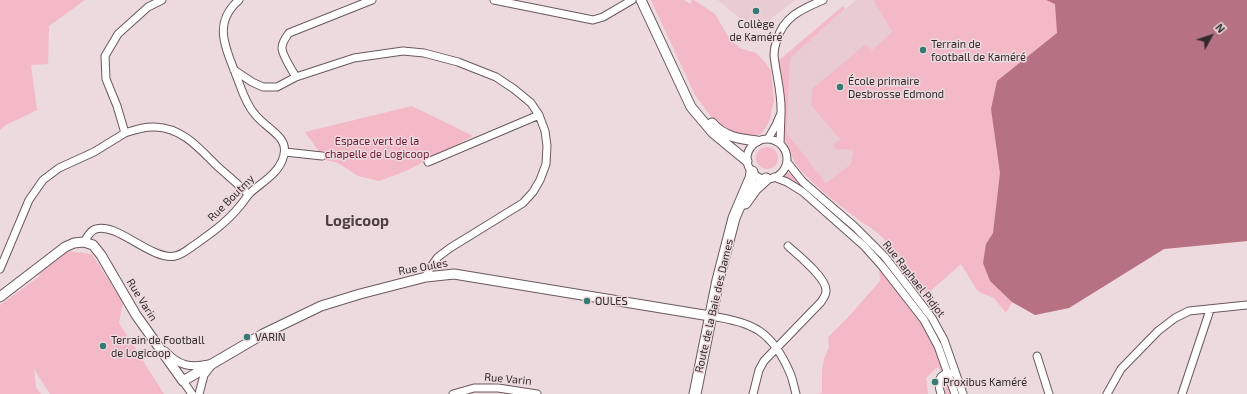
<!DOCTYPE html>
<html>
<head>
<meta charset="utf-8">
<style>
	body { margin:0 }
	#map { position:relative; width:1247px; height:394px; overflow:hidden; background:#eddade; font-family:"Exo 2",sans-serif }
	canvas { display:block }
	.north { position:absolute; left:1191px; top:16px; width:40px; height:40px; -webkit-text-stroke:3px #eddade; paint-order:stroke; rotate:50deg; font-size:11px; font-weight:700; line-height:16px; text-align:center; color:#312a2b }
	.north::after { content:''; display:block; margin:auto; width:14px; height:18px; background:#312a2b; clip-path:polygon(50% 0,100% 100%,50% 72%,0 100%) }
</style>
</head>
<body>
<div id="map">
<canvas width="1247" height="394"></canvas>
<div class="north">N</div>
</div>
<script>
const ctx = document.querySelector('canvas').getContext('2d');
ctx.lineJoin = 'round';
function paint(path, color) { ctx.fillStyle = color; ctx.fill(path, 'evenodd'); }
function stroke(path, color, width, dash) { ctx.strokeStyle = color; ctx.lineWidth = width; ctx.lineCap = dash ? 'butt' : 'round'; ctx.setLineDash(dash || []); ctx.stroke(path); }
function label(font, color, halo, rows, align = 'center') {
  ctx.font = font + ' "Exo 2",sans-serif'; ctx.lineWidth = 3; ctx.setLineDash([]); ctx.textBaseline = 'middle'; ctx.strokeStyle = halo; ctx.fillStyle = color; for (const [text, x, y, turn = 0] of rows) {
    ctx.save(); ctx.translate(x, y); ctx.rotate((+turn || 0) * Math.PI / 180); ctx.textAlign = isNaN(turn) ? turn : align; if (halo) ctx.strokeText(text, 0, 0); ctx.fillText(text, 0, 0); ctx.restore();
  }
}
paint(new Path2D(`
	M718,0h77l-31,24 -8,2 -14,-6z
	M856,0h17l40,68 -58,68 -4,28 -25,19 -39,-50 3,-76z`), '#e8ccd2');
paint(new Path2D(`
	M0,0h85l-36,26 -1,38 -17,1 6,45 -31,15 -6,5z
	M651,0h33l6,4 2,-4h2l21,14 14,24 11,10 16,5 9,9 6,9 3,30 -5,21 -7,11 -12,5 -22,-6 -16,-14 -17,-23z
	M873,0h374v241l-83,8 -95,59 -34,7 -23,-13 -6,11 -12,-15 -13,-5 -4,-3 -16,-26 -35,31 -20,-24 -8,-15 -16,-19 -12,-10 -6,-3c-22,-18 -47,-34 -66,-57 -7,-8 -6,-18 -14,-27 4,-26 -1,-54 -6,-79l65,-55 2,3 -55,49 -3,75 39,50 25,-19 2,-14 -10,-1 -3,1 -5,-1 -2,-4 7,-6 -29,-34 1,-16 54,-45 6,6 20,-18zM993,235l-4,18 4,30 -7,-39z
	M412,106l61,30 -67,35 -27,10 -21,-5 -20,-13 -13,-3 -20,-28z
	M756 158a11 11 0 1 1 22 0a11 11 0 1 1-22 0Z
	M787,171l74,66 18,18 47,60 19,32 7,18 -2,1 -8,-18 -46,-68 -100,-96 -12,-7z
	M66,251l26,3 31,49 -4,20 45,71h-114l-16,-25 2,18 5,7h-41v-89l40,-29 -2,-1z
	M879,268l11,12 2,6 16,21 6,4 9,13 13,24 8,21 -2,4 -2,-4 -4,-1 -10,10 2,16h-112l6,-1v-23l2,-11 5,-12 -1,-10 22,-22 30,-34z
	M944,380h3l6,14h-7l-2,-8h-5z`), '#f3b9c6');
paint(new Path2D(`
	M1046,0h201v241l-83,8 -95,59 -34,7 -23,-13 -22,-21 -7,-18 3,-19 7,-11 7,-60 -9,-64 6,-28 60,-48 -2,-29z`), '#b67283');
const street = new Path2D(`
	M162,0l-14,7 -30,27 -13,22 1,23 11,27 8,27c9,-3 19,-7 30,-6 27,1 43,20 61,38 11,10 22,19 32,29
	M494,0l99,20 10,-3 29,-17
	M234,70l18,12 11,5h14l19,-10 58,-19 49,-7 21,2 34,9 38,15 18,12 17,14 8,12 6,16 2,15 -1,18 -6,16 -7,12 -10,11 -73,45 -12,9 -8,11 -4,9
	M296,77c-4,-7 -14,-22 -14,-29 0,-6 4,-11 7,-15l83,-33
	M781,113c1,-20 -5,-38 -7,-58 0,-5 1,-10 3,-15 6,-23 25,-31 46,-40
	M768,139l8,-14 5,-12 -1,31
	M747 159a20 20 0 1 1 40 0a20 20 0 1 1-40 0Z
	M285,152l37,4
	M428,162l111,-47
	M787,162l16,20 52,45 30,30 24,31 23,30 12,22 19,54
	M774,177l13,5 16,10 61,54 18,20 42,54 14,26 17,48
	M84,242c3,-5 7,-12 12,-13 21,-7 56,32 79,27 7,-1 12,-6 18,-10 17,-12 33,-23 46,-39 4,-4 7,-10 11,-14 11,-10 26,-18 32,-32 3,-7 4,-16 -2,-23 -7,-9 -19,-15 -26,-25 -9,-10 -13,-26 -18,-38 -10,-27 -24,-52 3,-75
	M0,269l29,-69 14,-20 16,-12 35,-16 31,-19
	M710,316c43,6 62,15 80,57 3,7 4,14 6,21
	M165,351c14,15 25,17 44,13
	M1037,356l12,38
	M183,381l9,13
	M199,394l5,-19 7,-9
	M453,394l21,-6h24l39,6
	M753,394l6,-24 5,-9 57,-59c2,-3 5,-7 5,-11 1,-13 -28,-36 -38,-45
	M941,394c-4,-12 -3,-20 10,-21
	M1107,394l14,-25 37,-38 17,-13 14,-7 58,-6
	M1182,394l28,-84`);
const secondary = new Path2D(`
	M641,0l50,107 22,26 34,28
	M712,123c12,14 27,16 45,18
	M0,297l65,-50 9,-4 10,-1 9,3 8,10 35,60 47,66 80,-47 58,-28 39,-12 66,-17 28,-3 256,42`);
const primary = new Path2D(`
	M745,203l10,-14 11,-10
	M695,394l23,-114 16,-62 17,-40 1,-6`);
stroke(street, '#69595c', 9);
stroke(secondary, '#69595c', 11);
stroke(primary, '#69595c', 13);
stroke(street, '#fff', 7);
stroke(secondary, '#fff', 9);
stroke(primary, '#fff', 11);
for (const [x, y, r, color] of [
	[756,11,4,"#357b72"],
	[923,50,4,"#357b72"],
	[840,87,4,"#357b72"],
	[587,301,4,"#357b72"],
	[247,337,4,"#357b72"],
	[103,346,4,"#357b72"],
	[935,382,4,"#357b72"]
]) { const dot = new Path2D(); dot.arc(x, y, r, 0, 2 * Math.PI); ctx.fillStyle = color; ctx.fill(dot); stroke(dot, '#eddade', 1.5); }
label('11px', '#312a2b', '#eddade', [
	["Collège",756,24,"center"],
	["de Kaméré",756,37,"center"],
	["Terrain de",931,44],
	["football de Kaméré",931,57],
	["École primaire",848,81],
	["Desbrosse Edmond",848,94],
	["OULES",595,301],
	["VARIN",255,337],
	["Terrain de Football",111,340],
	["de Logicoop",111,353],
	["Proxibus Kaméré",943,382]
], 'left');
label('11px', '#6a1735', '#eddade', [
	["Espace vert de la",377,141],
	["chapelle de Logicoop",377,154]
]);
label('11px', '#312a2b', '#eddade', [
	["Rue Boutmy",231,198,-45],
	["Rue Oules",423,267,-10],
	["Rue Raphael Pidjot",914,279,52],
	["Rue Varin",142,300,58],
	["Route de la Baie des Dames",714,306,-77],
	["Rue Varin",508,379,5]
]);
label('bold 15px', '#4f4043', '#eddade', [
	["Logicoop",357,221]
]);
</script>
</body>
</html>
